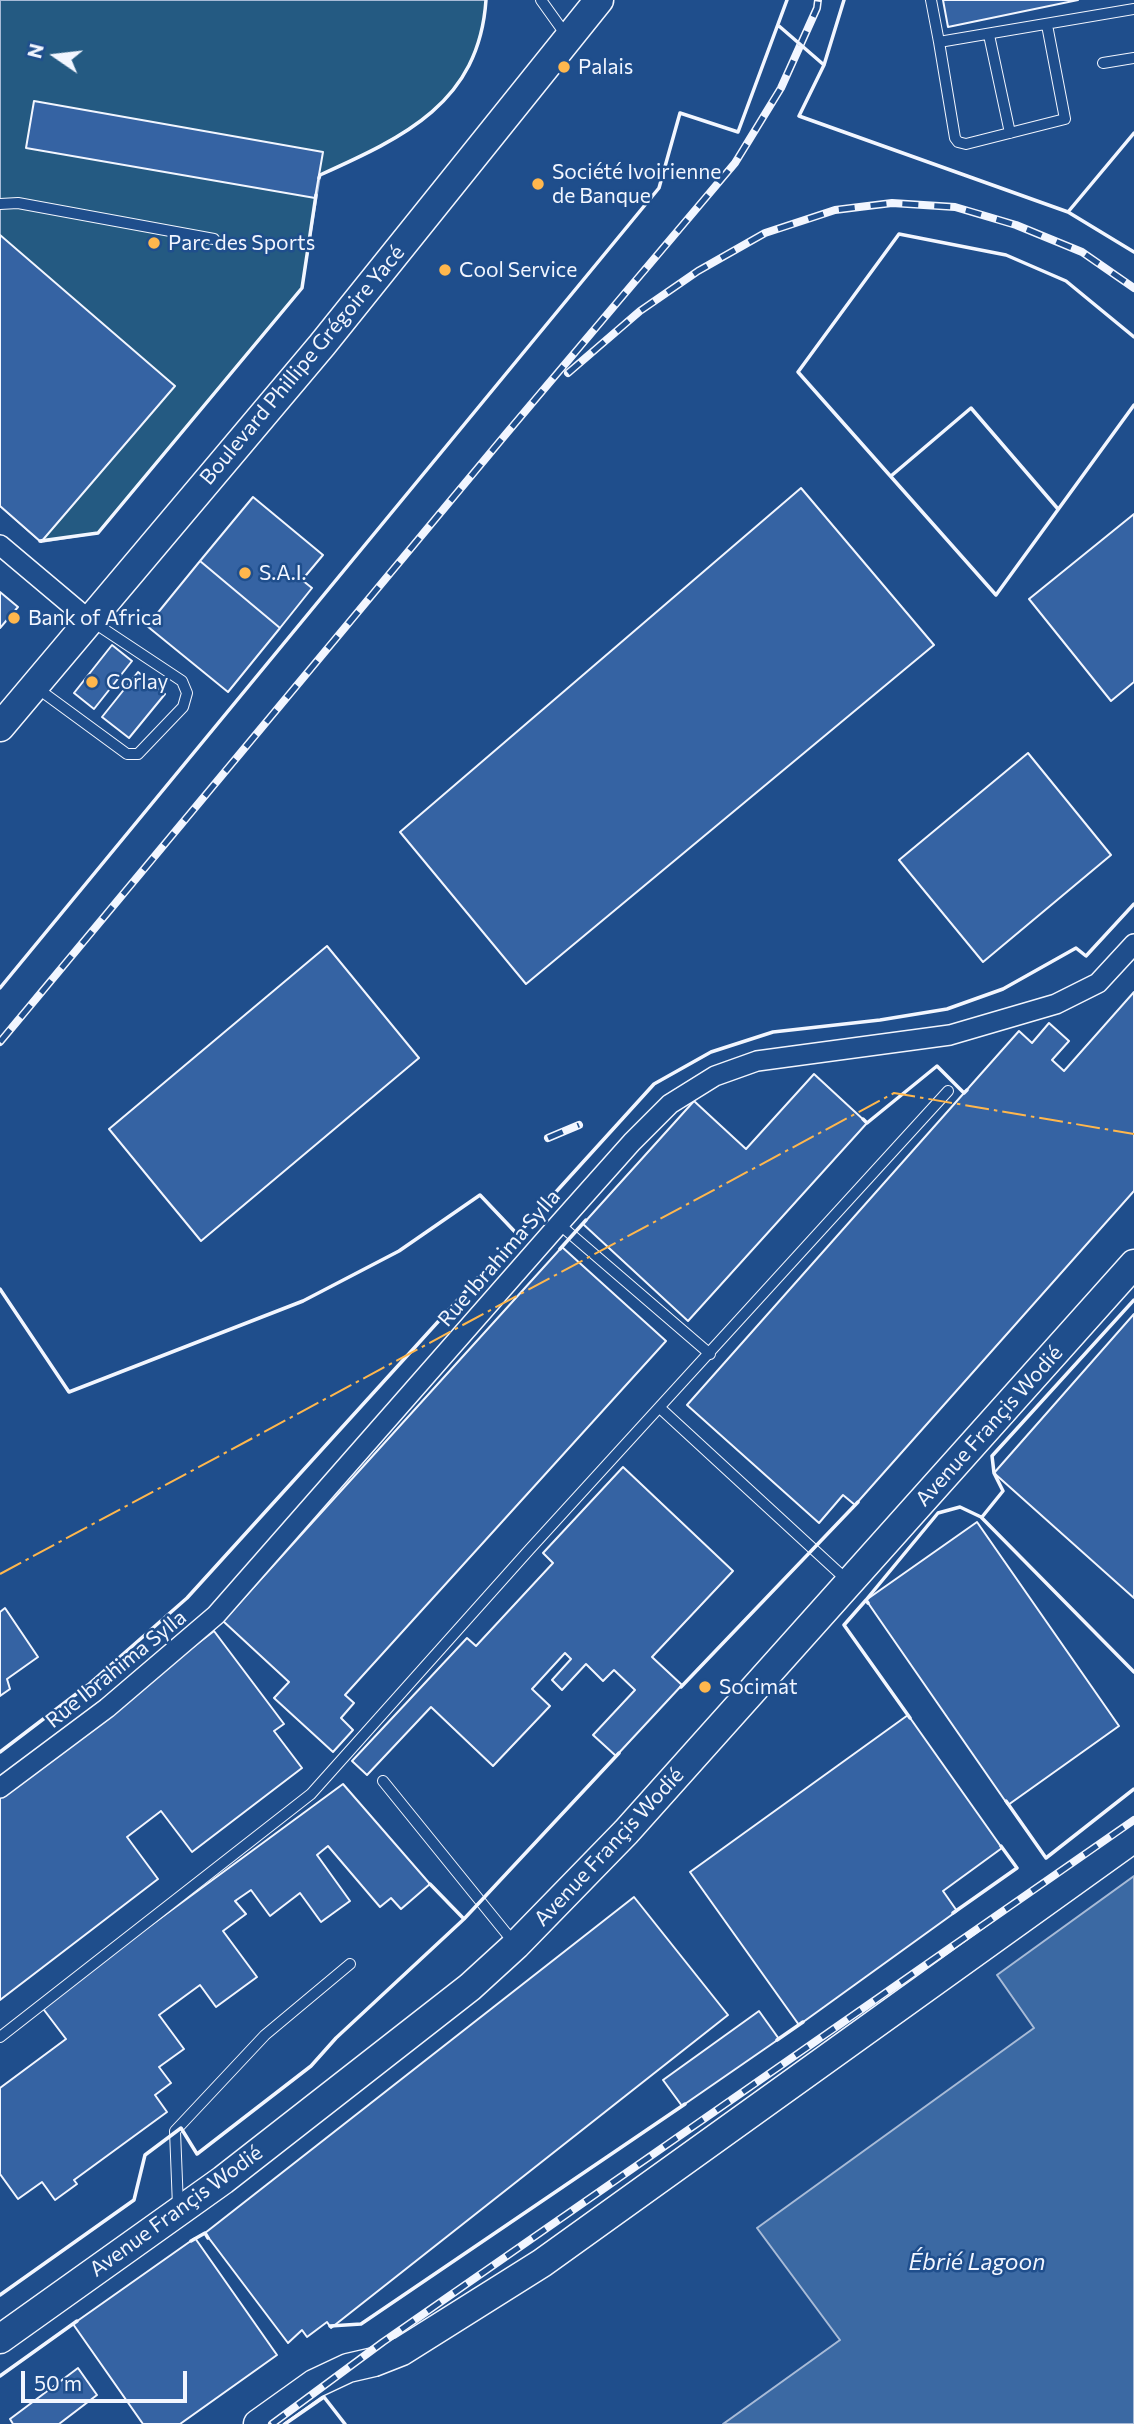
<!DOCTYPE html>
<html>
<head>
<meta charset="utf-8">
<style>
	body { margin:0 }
	#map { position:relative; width:1134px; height:2424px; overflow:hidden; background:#1f4e8c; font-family:Commissioner,sans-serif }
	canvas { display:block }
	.north { position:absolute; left:21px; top:21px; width:70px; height:70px; -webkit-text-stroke:5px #1f4e8c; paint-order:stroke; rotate:284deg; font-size:19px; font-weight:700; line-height:28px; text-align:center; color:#f2f6ff }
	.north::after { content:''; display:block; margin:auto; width:24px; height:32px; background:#f2f6ff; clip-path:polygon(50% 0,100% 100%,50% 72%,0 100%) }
	.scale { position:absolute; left:21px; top:2371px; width:166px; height:32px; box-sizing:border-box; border:4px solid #f2f6ff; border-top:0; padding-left:9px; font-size:21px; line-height:24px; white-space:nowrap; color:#f2f6ff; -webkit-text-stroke:5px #1f4e8c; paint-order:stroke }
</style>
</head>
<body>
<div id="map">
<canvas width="1134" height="2424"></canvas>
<div class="north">N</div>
<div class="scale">50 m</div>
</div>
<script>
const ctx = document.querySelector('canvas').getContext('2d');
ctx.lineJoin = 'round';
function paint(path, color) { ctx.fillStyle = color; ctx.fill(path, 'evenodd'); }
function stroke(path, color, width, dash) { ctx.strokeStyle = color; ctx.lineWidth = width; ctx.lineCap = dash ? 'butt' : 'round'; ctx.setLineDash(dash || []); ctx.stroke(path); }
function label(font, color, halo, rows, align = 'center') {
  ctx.font = font + ' Commissioner,sans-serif'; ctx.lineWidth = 5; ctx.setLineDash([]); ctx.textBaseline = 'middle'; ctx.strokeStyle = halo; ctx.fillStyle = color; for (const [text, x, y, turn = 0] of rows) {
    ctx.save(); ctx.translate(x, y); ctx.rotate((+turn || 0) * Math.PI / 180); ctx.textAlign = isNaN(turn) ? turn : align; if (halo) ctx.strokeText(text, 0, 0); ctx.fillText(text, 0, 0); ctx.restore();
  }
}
const green = new Path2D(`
	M0,0h486c-7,103 -82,137 -166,175l-18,113 -204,245 -57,9 -41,-36z`);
paint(green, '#245a82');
stroke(green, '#a8bbd7', 2);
const water = new Path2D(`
	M1134,1876v548h-411l117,-84 -83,-112 277,-200 -37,-53z`);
paint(water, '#3b69a3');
stroke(water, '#a8bbd7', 2);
const building = new Path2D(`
	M943,0h135l-130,27z
	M34,101l289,51 -8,46 -289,-50z
	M0,235l175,151 -134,156 -41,-36z
	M801,488l133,157 -408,339 -126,-152z
	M253,497l70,58 -21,25 10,8 -32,40 -80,-67z
	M1134,514v168l-23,19 -82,-102z
	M200,561l80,67 -52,64 -81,-66z
	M0,592l18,15 -18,21z
	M112,645l20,16 -38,48 -20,-16z
	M138,672l27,22 -36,44 -27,-21z
	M1028,753l83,102 -128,107 -84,-102z
	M327,946l92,112 -218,183 -92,-112z
	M1134,992v199l-279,314 -12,-10 -24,28 -132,-118 332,-374 13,12 17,-20 20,18 -17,19 12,11z
	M814,1074l53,49 -179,198 -105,-97 111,-123 52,48z
	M562,1247l104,94 -321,354 9,8 -13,15 12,12 -20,22 -59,-54 15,-16 -66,-61z
	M1134,1314v284l-140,-125z
	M623,1467l110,104 -81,86 30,28 -66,71 -23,-21 42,-45 -21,-20 -11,11 -17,-17 -24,26 -10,-10 19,-21 -6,-6 -33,36 18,17 -57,60 -62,-59 -64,68 -15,-14 115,-123 9,8 77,-83 -10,-10z
	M977,1522l142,204 -111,79 -142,-205z
	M5,1608l33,49 -31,22 3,10 -10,7v-84z
	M214,1631l70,93 -10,7 28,37 -110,84 -31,-41 -34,26 31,42 -158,121v-205z
	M908,1715l94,133 -59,43 14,20 -158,114 -109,-153z
	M343,1784l87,100 -29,25 -10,-11 -11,9 -52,-61 -11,9 33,46 -29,21 -21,-29 -30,23 -19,-26 -16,11 11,13 -23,17 34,46 -41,30 -16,-22 -41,30 25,34 -25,18 12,16 -16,12 12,17 -93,68 3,4 -22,16 -13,-18 -24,17 -18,-25v-86l66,-49 -25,-33z
	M634,1897l94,118 -397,313 -4,-6 -20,15 -5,-7 -14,13 -83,-110z
	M759,2011l20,28 -97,67 -19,-26z
	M195,2238l82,117 -97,69h-37l-70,-100z
	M78,2368l19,27 -38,29h-46l-3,-5z`);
paint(building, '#3563a3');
stroke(building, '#f2f6ff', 2);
const lane = new Path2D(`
	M541,0l25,35
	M931,0l8,42 195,-33
	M989,35l21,98
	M939,42l16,96 3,4 8,2 99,-25 -18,-94
	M1103,63l31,-5
	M0,204l18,-1 196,36
	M37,688l90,66h11l45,-47 4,-14 -5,-12 -89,-59
	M559,1224l151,130
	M660,1408l189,174
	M383,1781l132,163
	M0,2037l311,-243 218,-244 419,-459
	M178,2206l-3,-75 90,-96 85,-71`);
const street = new Path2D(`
	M0,545l89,75
	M0,1788l107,-80 109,-93 343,-391 73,-82 38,-38 45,-28 42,-15 193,-26 106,-31 42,-21 36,-39`);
const secondary = new Path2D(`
	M0,727l322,-382 277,-345
	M0,2339l223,-159 247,-193 46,-42 110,-113 508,-568
	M258,2424l56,-40 34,-16 26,-6 28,-11 140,-88 592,-425`);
stroke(lane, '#f2f6ff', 12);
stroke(street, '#f2f6ff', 22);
stroke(secondary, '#f2f6ff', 31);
stroke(lane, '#1f4e8c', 10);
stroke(street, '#1f4e8c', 19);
stroke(secondary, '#1f4e8c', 28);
const rail = new Path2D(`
	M568,373l72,-62 58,-40 67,-38 70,-23 57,-7 63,4 61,18 66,27 52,36
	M0,1042l506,-608 229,-271 46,-75 36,-80 1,-8
	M548,1138l31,-13
	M272,2424l111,-82 751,-522`);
stroke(rail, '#f2f6ff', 8);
stroke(rail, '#1f4e8c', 5, [16]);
stroke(new Path2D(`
	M844,0l-20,65 -25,51 269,96 66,40
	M779,26l45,39
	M319,178l1,-3c84,-38 159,-72 166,-175
	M1068,212l66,-79
	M1134,337l-68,-56 -60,-26 -107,-21 -101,138 198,223 138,-190
	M891,476l80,-68 87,101
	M40,541l58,-8 204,-245 14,-93
	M0,988l659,-800 21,-75 58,19 49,-132
	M863,1119l4,4 70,-57 27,27 3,-3
	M560,1249l26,-29
	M0,1289l69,103 234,-91 96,-50 81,-56 37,39
	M982,1517l21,-26 -9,-18 -2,-17 142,-156
	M866,1600l72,-87 22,-6 21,10 153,155
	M868,1603l-2,-3 -22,25 66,93
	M681,1687l177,-185
	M0,1752l88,-67 99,-87 467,-514 57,-32 62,-20 107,-12 67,-11 56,-20 73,-41 10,8 48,-52
	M1006,1801l40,57 88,-69
	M430,1884l34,35
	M953,1913l64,-45 -16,-22
	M777,2040l26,-18
	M191,2241l14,-8 3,5
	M0,2295l134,-95 11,-45 36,-27 16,26 114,-88 25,-28 128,-119 155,-166
	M330,2326l31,-2 324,-220
	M0,2376l77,-55
	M285,2424l39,-27 21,27`), '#f2f6ff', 3.5);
stroke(new Path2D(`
	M0,1574l894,-481 240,41`), '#ffb74d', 2, [24, 5, 3.5, 5]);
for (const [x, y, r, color] of [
	[564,67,7,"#ffb74d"],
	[538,184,7,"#ffb74d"],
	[154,243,7,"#ffb74d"],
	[445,270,7,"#ffb74d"],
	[245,573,7,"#ffb74d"],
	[14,618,7,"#ffb74d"],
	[92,682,7,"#ffb74d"],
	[705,1687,7,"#ffb74d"]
]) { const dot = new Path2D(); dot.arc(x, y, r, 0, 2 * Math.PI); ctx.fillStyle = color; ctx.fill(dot); stroke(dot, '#1f4e8c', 2.5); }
label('21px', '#f2f6ff', '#1f4e8c', [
	["Palais",578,67],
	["Société Ivoirienne",552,172],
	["de Banque",552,196],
	["Parc des Sports",168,243],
	["Cool Service",459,270],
	["S.A.I.",259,573],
	["Bank of Africa",28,618],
	["Corlay",106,682],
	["Socimat",719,1687]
], 'left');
label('21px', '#f2f6ff', '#1f4e8c', [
	["Boulevard Phillipe Grégoire Yacé",302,365,-50],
	["Rue Ibrahima Sylla",499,1258,-49],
	["Avenue Françis Wodié",989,1426,-48],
	["Rue Ibrahima Sylla",116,1669,-39],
	["Avenue Françis Wodié",609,1847,-47],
	["Avenue Françis Wodié",176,2211,-36]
]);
label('italic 23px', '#f2f6ff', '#1f4e8c', [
	["Ébrié Lagoon",977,2262]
]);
</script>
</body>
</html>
